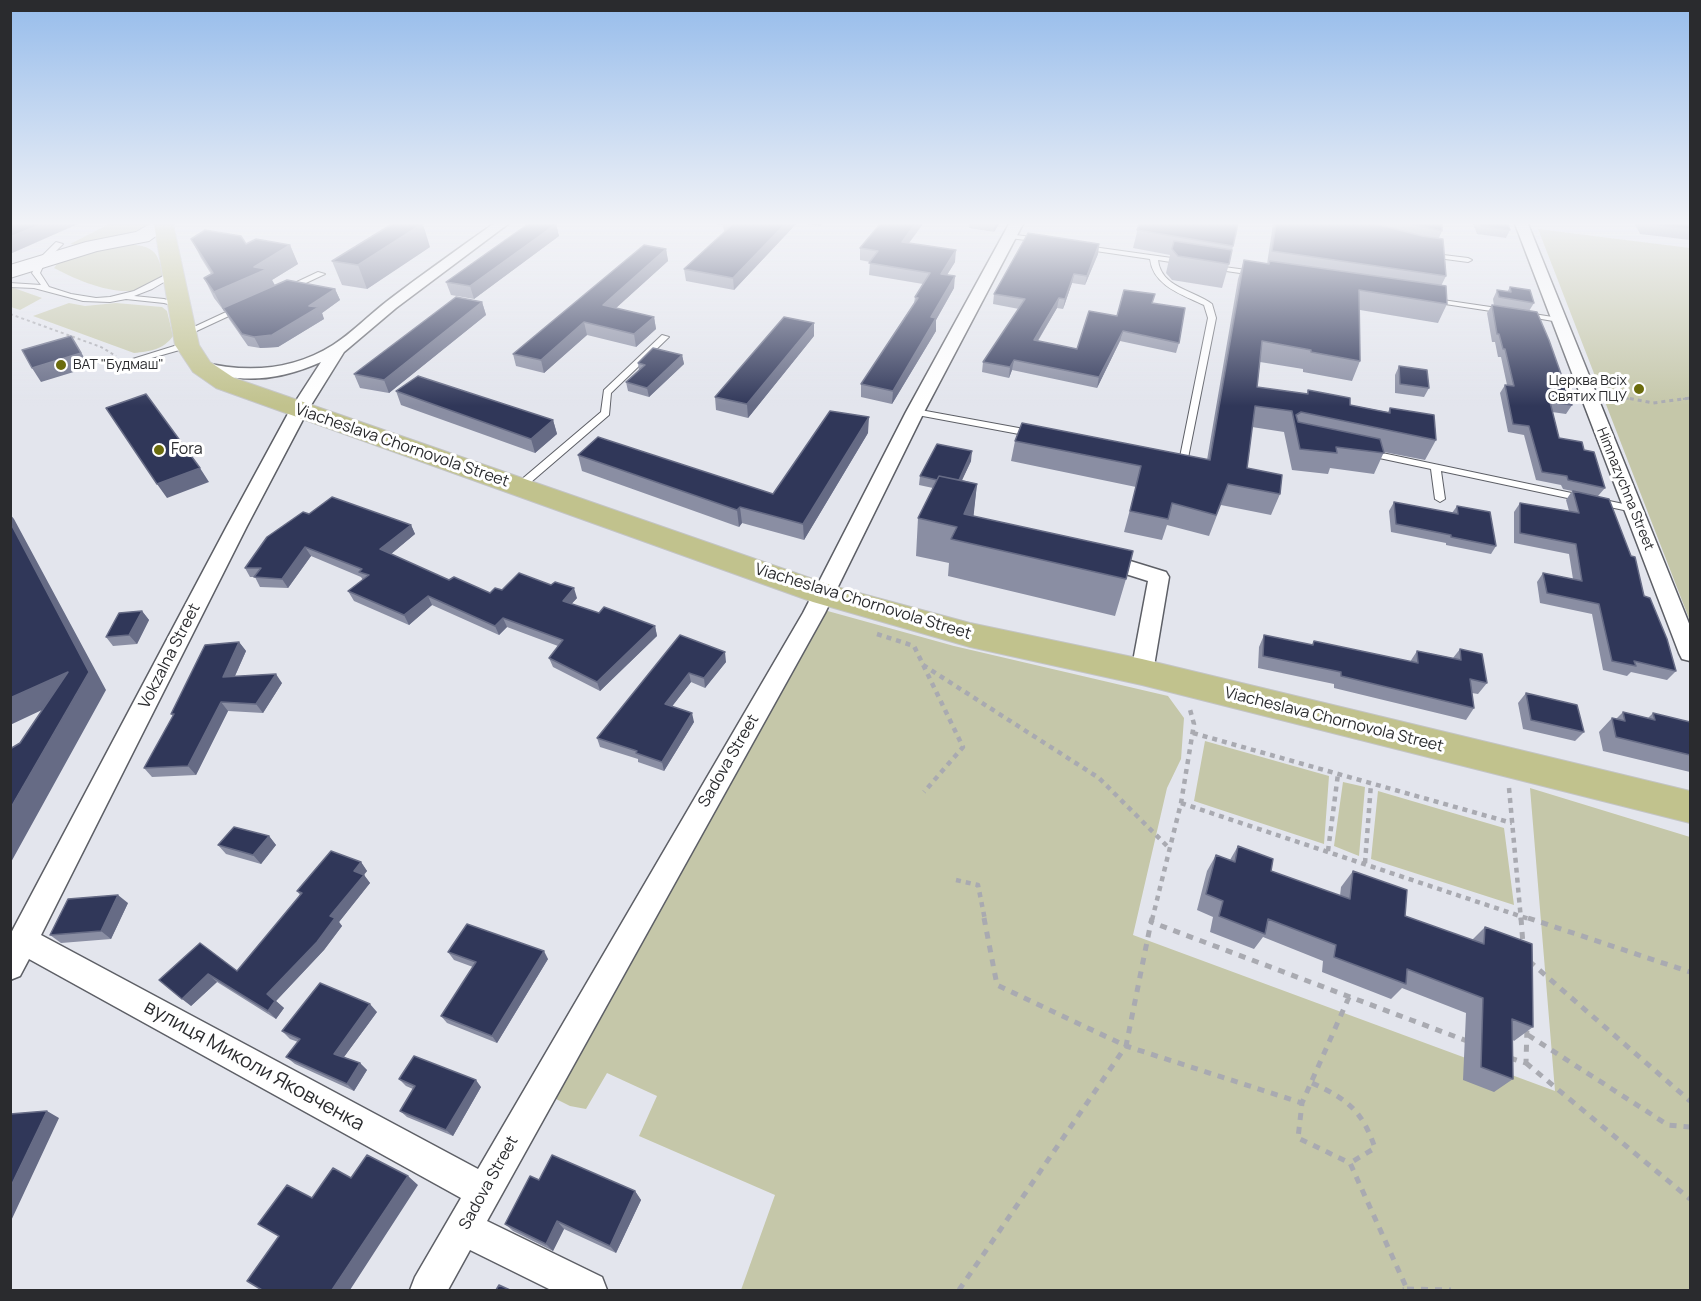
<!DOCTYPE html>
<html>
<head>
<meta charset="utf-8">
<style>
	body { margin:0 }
	#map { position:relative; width:1701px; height:1301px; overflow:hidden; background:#e3e5ed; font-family:Manrope,sans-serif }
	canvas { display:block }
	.frame { position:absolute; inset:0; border:12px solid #2a2b2e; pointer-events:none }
</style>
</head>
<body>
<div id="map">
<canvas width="1701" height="1301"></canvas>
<div class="frame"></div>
</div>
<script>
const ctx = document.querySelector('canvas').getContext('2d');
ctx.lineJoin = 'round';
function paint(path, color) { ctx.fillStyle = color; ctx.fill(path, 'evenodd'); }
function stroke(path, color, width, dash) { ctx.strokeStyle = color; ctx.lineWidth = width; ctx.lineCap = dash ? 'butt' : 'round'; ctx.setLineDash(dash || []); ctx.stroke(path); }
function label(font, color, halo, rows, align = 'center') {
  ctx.font = font + ' Manrope,sans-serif'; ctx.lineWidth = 6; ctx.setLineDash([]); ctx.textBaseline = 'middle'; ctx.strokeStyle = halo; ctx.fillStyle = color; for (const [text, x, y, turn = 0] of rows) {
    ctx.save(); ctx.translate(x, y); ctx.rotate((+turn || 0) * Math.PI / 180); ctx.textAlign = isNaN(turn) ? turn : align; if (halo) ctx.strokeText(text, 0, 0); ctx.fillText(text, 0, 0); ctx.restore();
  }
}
paint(new Path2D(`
	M109,224h42l-4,7 -72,14 -5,-1z
	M1538,229l152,19v373z
	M126,244c26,2 32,5 37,32 -27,31 -80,7 -109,-8 10,-17 53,-20 72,-24z
	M11,288h3l28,10 -22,12 -9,-3z
	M69,303l16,3 31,-3 46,4 5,4 6,25c-10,14 -22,15 -39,17l-101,-37z
	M824,610l130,36 214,50 16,22 -3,41 -14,29 -34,147 422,156 -25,-303 160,49v453h-949l34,-95 -136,-59 18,-40 -50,-23 -21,36 -16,-3 -20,-10z
	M1205,741l124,35 -5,68 -130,-43z
	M1343,782l22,5 -6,69 -25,-10z
	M1378,791l126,37 10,77 -143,-46z`), '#c5c7a9');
const service = new Path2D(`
	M1007,234l34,4 4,2 -4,2 -31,-4 -4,-2z
	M56,242l7,2 -18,18 -5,11 9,14 22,7 25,4 14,-1 24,-6 39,-20 4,2 -1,2 -24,14 -18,7 30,3 19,6 -4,2 -15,-4 -38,-4 -16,3 -27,-1 -49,-13 -24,-1v-4l31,2 -9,-12 7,-14z
	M1079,245l107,15 1,2 -4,2 -25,-4c3,28 36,30 54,44l4,14 -29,145 -14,-1 -5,-3 5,-3 7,1 28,-139 -4,-13c-21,-10 -51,-19 -54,-46l-68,-10 -4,-2z
	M1427,253l41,5 4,2 -4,2 -38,-5 -4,-2z
	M1209,265l45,6 4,2 -4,2 -42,-6h-3z
	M318,272l7,2 -34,16 -7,-2z
	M1429,298l75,11 4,2 -4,2 -72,-11 -4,-2z
	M239,306l7,2 -58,27 -7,-2z
	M1521,312l38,6 4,2 -4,2 -35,-6h-3z
	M662,335l7,2 -58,56 -2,22 -86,74h-8v-4l86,-73 3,-22z
	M187,342l4,3 -1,2 -63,18 -4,-3z
	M915,409l120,22 5,3 -5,3 -123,-23v-4z
	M1368,450l265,56 5,3 -5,3 -192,-41 4,28 -5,3 -5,-3 -4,-30 -66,-14 -2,-2z`);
const minor = new Path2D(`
	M493,224h15l-112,84 -52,44 -36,58 -61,116 -206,409 437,234 325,-556 103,-201 103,-188h14l-99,188 -99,201 -338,608 115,56 5,13h-56l-81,-40 -22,40h-38l5,-13 46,-79 -432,-239 -9,17 -10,4v-45l217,-409 63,-116 31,-48c-46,20 -78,21 -126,8l-2,-3 8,-5c45,11 91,9 132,-17 19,-12 35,-29 53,-43 35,-27 71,-52 107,-78z
	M1515,224h13l162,402v35l-8,-2 -3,-6z
	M1101,552l65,20 3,5 -16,95 -3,6 -8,3 -8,-3 -3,-6 17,-91 -54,-17 -3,-5 3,-5z`);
const secondary = new Path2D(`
	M150,224h23l-24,17 -52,10 -87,27v-13l76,-23 50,-10z`);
const primary = new Path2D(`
	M154,224h19l26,121 11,17 24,16 599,208 137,37 172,36 548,132v32l-548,-138 -172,-38 -157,-45 -597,-214 -23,-16 -18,-27z`);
stroke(service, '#5d5f66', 2);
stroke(minor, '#5d5f66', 3);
stroke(secondary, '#5d5f66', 2);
stroke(primary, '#c3c4c4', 2);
stroke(new Path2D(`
	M10,314l91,33 15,9
	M1608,395l22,4
	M1683,399l7,-1`), '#a9aab1', 2, [3, 3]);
stroke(new Path2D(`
	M1622,397l31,6 37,-5`), '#a9aab1', 3, [4, 4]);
stroke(new Path2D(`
	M877,634l37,12 49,101 -39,45
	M923,665l176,113 70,70
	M1193,733l319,90
	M1509,788l12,132
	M1181,803l351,117
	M1328,851l10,-77
	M1365,863l6,-79
	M956,880l22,5 7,35
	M1152,920l29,-117 13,-79 -5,-18`), '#a9aab1', 4.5, [5, 5]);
stroke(new Path2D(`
	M984,918l13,67 129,61 25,-124
	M1152,918l-1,4 316,119
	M1521,918l2,27
	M1528,918l162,54
	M1529,961l161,140
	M1349,997l-47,106 -4,35 52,25 57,126 -4,1
	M1528,1035l140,90 22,2
	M1510,1058l16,5 1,-36
	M1526,1063l164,136
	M1312,1083c35,16 50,27 63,65l-25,15
	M1407,1289l44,1
	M959,1290l167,-244 176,57`), '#a9aab1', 5, [7, 7]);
paint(service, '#fff');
paint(minor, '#fff');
paint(secondary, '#fff');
paint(primary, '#c1c28d');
paint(new Path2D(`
	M556,224l3,12 -85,63 -23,-4 -5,-13z
	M716,224h80l-62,66 -48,-9 -2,-12 40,-36 -1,-8z
	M807,224h16l-2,2z
	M969,224h30l-5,8 -25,-4z
	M1139,224h99l-9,40 -7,24 -50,-8 -6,-7 4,-18 -37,-7z
	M1273,224h169v7l-3,7 7,38 -5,10 6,18 -9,19 -78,-13v51l-8,20 -49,-9v-3l-43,-7 -3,25 50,7 1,-4 42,15 38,7 2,-4 46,32 -11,20 -41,-8 -10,22 -44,-6 -2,6 -36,-4 -8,-38 -32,-5 -5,41 33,26 -9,21 -50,-10 -12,31 -42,-11 -5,15 -38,-8 12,-45 -125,-26 4,-20 192,19 31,-181 6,-19 23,4z
	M1473,224h35l2,6 -4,8 -29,-4z
	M1635,224h55v16l-50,-6z
	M191,239l55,5 44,1 8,19 -26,16 3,5 60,4 5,11 -18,13 2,6 -46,28 -18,1 -12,-2 -19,-27 -4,-8h-1l-10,-13 -10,-20 7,-4 -10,-16z
	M909,243l46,19 -8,13 7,13 -18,32v11l-44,73 -31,-7v-13l53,-81 1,-6 8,-13 -54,-9 1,-13 -10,-2v-12z
	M1099,244l-1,10 -13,31 -13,-2 -9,26 -6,-1 -19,33 39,8 40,-33 35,-13 27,40 -3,10 -56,-12 -23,47 -85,-18 -3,8 -27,-6 1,-10 36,-53 -26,-5 1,-10z
	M430,247l-63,42 -25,-4 -10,-24z
	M666,249l2,12 -52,47 38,9 2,12 -20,18 -49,-12 -43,38 -28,-7 -3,-12z
	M1510,287l24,16 -5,8 43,94 -6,9 -14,-2 7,26 25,12 21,38 -7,8 46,100 32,75 -9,9 -36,-8 -4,4 -24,-6 -11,-56 -52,-11 -3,-21 6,-9 30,6 -4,-25 -55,-11v-31l6,-9 49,8 -3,-11 6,-9 -9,-2 -2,-4 -25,-5 -12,-45 -16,-3 -8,-39 5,-8h2l-6,-28h-3l-3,-15h-3l-5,-29 5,-8 2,1 -1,-7 4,-9 10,2z
	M482,302l4,13 -97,78 -29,-5 -6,-14z
	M814,336l-66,82 -32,-8 -1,-13z
	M682,355l2,9 -35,33 -21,-6 -2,-9 13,-11 -1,-8z
	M1399,366l30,22 -5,9 -29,-4v-18z
	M396,391l157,29 4,14 -22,19 -134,-48z
	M868,433l-64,107 -62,-17 -3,4 -157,-56 -4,-16 195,39z
	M971,461l-9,19 15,4 -4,32 153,63 -11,37 -167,-40 1,-13 -33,-7 2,-38 15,-30 -14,-3 1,-9z
	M1394,502l58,11 5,-7 39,40 -5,8 -45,-9v-2l-55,-11 -2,-21z
	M309,514l102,11 4,9 -24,20 58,26 41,13 12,-3 75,8 -6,6 28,9 56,13 2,10 -57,55 -47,-24 -4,-9 9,-12 -51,-19 -8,8 -67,-30 -23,20 -55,-24 -6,-10 15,-11 -2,-3 -50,-21 -23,32 -28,-1 -5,-10h-5l-5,-9z
	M142,611l7,9 -12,24 -24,2 -7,-9z
	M680,635l46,27 -21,26 -14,-6 -19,24 22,16 -30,49 -26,-9v-3l-38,-12 -3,-9z
	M1264,635l48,10 2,-4 96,21 7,-11 36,7 7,-9 27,34 -9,11 -6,-1 2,15 -8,12 -132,-32v-4l-76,-16 1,-21z
	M239,642l7,9 -11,25 47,7 -19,30 -35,-2 -32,64 -44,2 -8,-9 29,-52 -2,-2z
	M1526,693l58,39 -9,9 -52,-12 -5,-26z
	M1623,712l25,6 5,-5 37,9v50l-87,-21 -4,-19 13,-14 4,1z
	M269,836l7,9 -15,19 -35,-10 -8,-9z
	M1238,846l33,25 69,25 1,-9 12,-16 52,45 67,24 13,-13 48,100 -19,14 -1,-1v39l-19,13 -31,-12 3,-67 -64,-25 -11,11 -69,-27 1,-11 -60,-24 -9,12 -44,-17 3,-15 -16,-7 10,-39 9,-16 14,5z
	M361,862l6,9 -3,4 6,8 -31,39 3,4 -18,24 -48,51 8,7 -8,11 -59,-37 -26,24 9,-63 37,28 63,-76 -3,-4z
	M128,903l-17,36 -50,4 -11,-8z
	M448,952l100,7 -51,84 -50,-20 -6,-7 32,-49 -19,-7z
	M377,1012l-33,45 16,6 7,7 -13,21 -59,-27 -9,-7 12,-15 -8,-3 -8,-8z
	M399,1079l82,8 -28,49 -46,-19 -7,-6 13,-22 -7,-3z
	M539,1180l96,11 6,9 -25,53 -52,-24 -11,22 -40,-20 -8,-7z`), '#8a8ea3');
paint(new Path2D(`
	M42,224h36l-68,30v-17z
	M423,224l7,23 -63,42 -9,-24z
	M556,224l3,12 -85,63 -4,-13z
	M785,224h11l-62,66 -1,-12z
	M915,224h8l-22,30 1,-12z
	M995,224h4l-5,8z
	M1099,244l-1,10 -13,31 2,-9z
	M290,245l8,19 -26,16 4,8 -53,20 2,3h-1l-10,-19z
	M666,249l2,12 -62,56 -3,-12z
	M956,250l-1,12 -15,24 1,-12z
	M1074,274l-2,9 -9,26 2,-10z
	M955,276l-1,12 -18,32v11l-44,73 1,-13 38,-74z
	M335,289l5,11 -18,13 2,6 -46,28 -18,1 -6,-11 55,-31z
	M1059,298l-2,10 -25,42 2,-10z
	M482,302l4,13 -97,78 -5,-13z
	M654,317l2,12 -20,18 -2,-13z
	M584,322l3,13 -43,38 -3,-13z
	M814,323v13l-66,82 -1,-14z
	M1123,331l-3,10 -23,47 2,-11z
	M71,336l19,31 -49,15 -9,-14z
	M682,355l2,9 -35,33 -2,-9z
	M1014,360l-2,10 -3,8 1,-11z
	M869,417l-1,16 -64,107 -1,-16z
	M553,420l4,14 -22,19 -4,-14z
	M972,451l-1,10 -15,32 1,-9z
	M200,468l9,14 -42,16 -10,-14z
	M977,484l-4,37 -9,-7z
	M740,507l2,16 -3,4 -2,-17z
	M10,514l4,5 92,171 -96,174v-55l66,-115 -66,31z
	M411,525l4,9 -30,25 -5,-10z
	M305,547l6,9 -23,32 -6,-9z
	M574,588l3,10 -11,12 -3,-9z
	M428,596l4,9 -23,20 -5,-10z
	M142,611l7,9 -12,24 -8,-9z
	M503,618l4,9 -8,8 -4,-9z
	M655,626l2,10 -57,55 -3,-9z
	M239,642l7,9 -16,36 -7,-10z
	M725,652l1,10 -21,26 -1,-10z
	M689,673l2,9 -24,31 -2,-9z
	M276,674l6,9 -19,30 -7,-9z
	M221,702l7,9 -32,64 -8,-9z
	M692,713l2,9 -30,49 -2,-9z
	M269,836l7,9 -15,19 -8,-9z
	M361,862l6,9 -7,8 -6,-8z
	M364,875l6,8 -31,39 3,4 -18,24 -48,51 8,7 -8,11 -8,-8 -1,-17z
	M118,895l10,8 -17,36 -10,-8z
	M544,951l4,8 -51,84 -5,-7z
	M208,974l9,8 -26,24 -9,-7z
	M370,1004l7,8 -36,49 -7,-7z
	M360,1063l7,7 -13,21 -7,-7z
	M476,1080l5,7 -28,49 -7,-6z
	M47,1111l12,7 -49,105v-35z
	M408,1176l10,9 -68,105h-18z
	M635,1191l6,9 -25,53 -6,-7z
	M557,1221l7,8 -11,22 -7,-7z`), '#666b85');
const building = new Path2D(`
	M10,224h32l-32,13z
	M392,224h30l-64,41 -26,-4z
	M528,224h28l-86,62 -24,-4z
	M730,224h55l-52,54 -49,-9 49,-45z
	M880,224h35l-13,18 54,8 -15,24 14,2 -24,41 5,1 -43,73 -32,-7 57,-86 -3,-1 15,-24 -61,-10 9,-12 -18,-3z
	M1139,224h99l-5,22 -96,-16z
	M1276,224h100l46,12 21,3 3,37 -174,-25z
	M1411,224h31v7z
	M1480,224h28l2,6 -29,-4z
	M1651,224h39v5z
	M205,230l36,6 5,8 10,-5 34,6 -36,22 13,2 -53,23 -10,-14 9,-5 -22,-34z
	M1028,233l71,11 -12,32 -13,-2 -9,25 -6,-1 -25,42 43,9 12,-38 28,5 7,-26 31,4 -3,9 33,5 -6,35 -56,-12 -24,46 -85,-17 -4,7 -27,-5 42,-63 -31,-5z
	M1174,241l58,9 -3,14 -51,-8 -6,-7z
	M644,245l22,4 -63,56 51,12 -20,17 -50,-12 -43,38 -28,-6z
	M1244,260l25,4 1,-3 176,25 1,18 -88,-14 1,71 -49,-9v-2l-49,-9 -5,46 51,7v-4l42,8v7l40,8v-5l44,7 2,25 -135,-28 -5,3 2,7 82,17 4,14 -48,-6 1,6 -37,-4 -8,-38 -37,-5 -8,62 35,7 -2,19 -52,-10 -12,31 -44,-12 -4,16 -38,-8 11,-45 -126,-25 7,-18 188,37z
	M287,280l48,9 -26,17 10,1 -47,28 -18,2 -12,-3 -19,-26z
	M1510,287l20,3 4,13 -35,-6 -2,-7 14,2z
	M456,297l26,5 -98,78 -30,-6z
	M1492,305l45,7 12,28 23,65 -22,-3 9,36 23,4 2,8 10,2 11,36 -37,-8 -1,-4 -25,-4 -13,-46 -16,-2 -8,-39 9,1 -9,-37h-2l-4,-15h-2z
	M784,317l30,6 -67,81 -32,-7z
	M71,336l10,17 -49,15 -10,-18z
	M653,348l29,7 -35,33 -21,-6 19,-17 -7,-2z
	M1399,366l28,4 2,18 -29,-4z
	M418,376l135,44 -22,19 -135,-48z
	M146,394l54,74 -43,16 -51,-76z
	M830,411l39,6 -66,107 -63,-17 -3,3 -159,-55 20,-18 175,57z
	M937,444l35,7 -13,29 -20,-4 -2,4 -17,-4z
	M939,476l38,8 -13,30 169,37 -7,28 -175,-40 6,-12 -39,-9z
	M1573,491l36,8 22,57 4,1 9,39 6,2 17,41 9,32 -42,-10 2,5 -24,-5 -13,-57 -52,-11 -4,-20 39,8 -6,-37 -56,-11v-30l59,10z
	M332,497l79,28 -31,24 69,31 5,-3 36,16 5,-5 7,2 17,-17 32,12 4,-3 19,6 -11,13 36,12 5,-6 51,19 -58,56 -48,-24 14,-18 -60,-22 -8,8 -67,-30 -24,19 -56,-24 21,-16 -10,-3 3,-3 -57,-22 -23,32 -28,-2 7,-9h-16l22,-31 36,-25 6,2z
	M1394,502l64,12 -1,-8 33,6 6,34 -45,-9v-2l-55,-11z
	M10,522l79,150 -79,137v-60l10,-6 48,-71 -58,26z
	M142,611l-13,24 -23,2 13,-24z
	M680,635l45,17 -21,26 -15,-5 -24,31 27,9 -30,49 -26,-9 1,-2 -40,-13z
	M1264,635l49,10 1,-4 104,22 -1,-12 44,9 -1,-11 22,5 5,29 -17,-4 4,29 -133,-32v-4l-78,-16z
	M239,642l-16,35 53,-3 -20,30 -35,-2 -33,64 -44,2 30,-54h-3l34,-69z
	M1526,693l51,12 7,27 -53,-12z
	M1623,712l32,8 -2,-7 37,9v33l-74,-18 -4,-19 13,3z
	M234,827l35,9 -16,19 -35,-10z
	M1238,846l35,13 -2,12 79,28 3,-28 54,19 -2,26 79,28 1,-17 47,17 1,83 -21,-8 1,60 -32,-12 2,-69 -76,-29 -1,15 -72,-27 2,-12 -68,-26 -3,15 -46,-18 4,-15 -17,-7 10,-39 19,7z
	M331,851l30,11 -7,9 10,4 -34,41 5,2 -18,24 -50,52 8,7 -7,10 -60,-37 -26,25 -23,-19 41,-37 37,28 65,-78 -5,-2z
	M118,895l-17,36 -51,4 18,-36z
	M467,924l77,27 -52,85 -51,-20 35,-54 -28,-10z
	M320,983l50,21 -36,50 26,9 -13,21 -61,-27 14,-18 -18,-8z
	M414,1056l62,24 -30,50 -46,-19 15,-25 -16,-7z
	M47,1111l-37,77v-74z
	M367,1155l41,21 -76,114h-70l-15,-9 32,-45 -21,-12 29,-39 25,13 21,-30 18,10z
	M552,1155l83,36 -25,55 -53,-25 -11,23 -41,-20 25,-48 9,4z
	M499,1285l11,5h-14z`);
paint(building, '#303759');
stroke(building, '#666b85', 1.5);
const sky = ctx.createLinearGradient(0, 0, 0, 406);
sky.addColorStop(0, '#96bceb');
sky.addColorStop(0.55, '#f2f3f7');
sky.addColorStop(1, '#f2f3f700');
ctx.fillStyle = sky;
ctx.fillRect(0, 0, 1701, 406);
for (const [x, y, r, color] of [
	[61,365,6,"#6b6c0d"],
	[1639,389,6,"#6b6c0d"],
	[159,450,6,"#6b6c0d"]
]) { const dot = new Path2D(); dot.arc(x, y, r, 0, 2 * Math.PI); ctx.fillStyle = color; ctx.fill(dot); stroke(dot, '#fff', 2); }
label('14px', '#2a2b2e', '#fff', [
	["ВАТ \"Будмаш\"",73,365],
	["Церква Всіх",1627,381,"right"],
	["Святих ПЦУ",1627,397,"right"]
], 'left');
label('14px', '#2a2b2e', '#fff', [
	["Himnazychna Street",1625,489,68]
]);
label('16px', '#2a2b2e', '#fff', [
	["Viacheslava Chornovola Street",402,446,19],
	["Viacheslava Chornovola Street",863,602,17],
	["Vokzalna Street",170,656,-63],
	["Viacheslava Chornovola Street",1334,720,14],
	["Sadova Street",729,761,-60],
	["Sadova Street",489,1183,-61]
]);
label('16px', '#2a2b2e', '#fff', [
	["Fora",171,450]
], 'left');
label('20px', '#2a2b2e', '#fff', [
	["вулиця Миколи Яковченка",254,1066,29]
]);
</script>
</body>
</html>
